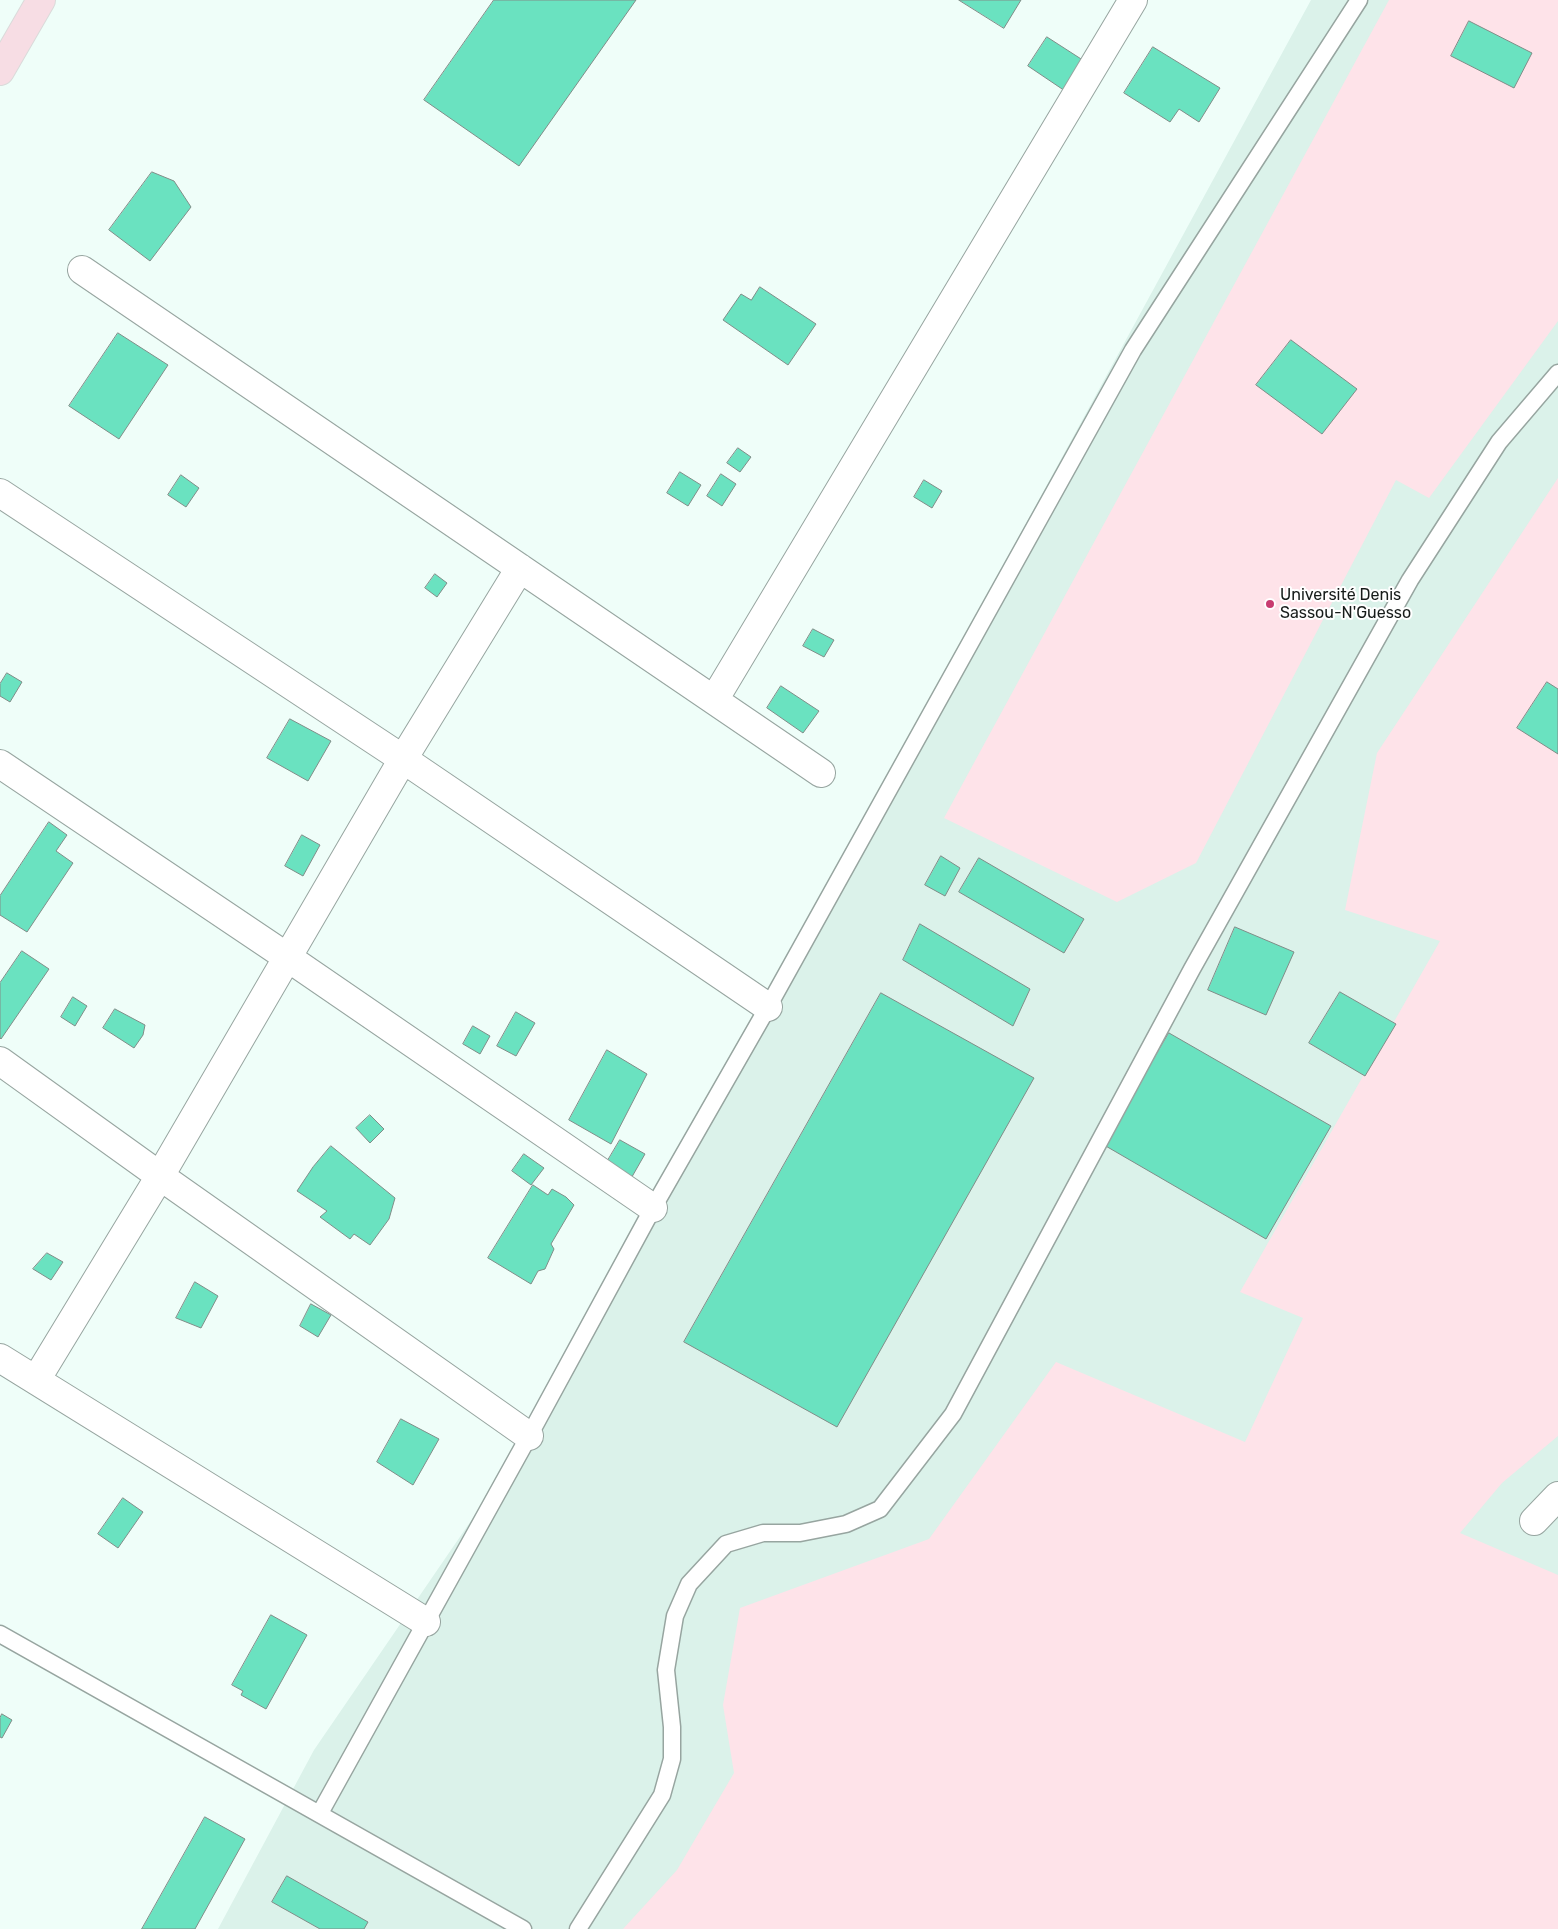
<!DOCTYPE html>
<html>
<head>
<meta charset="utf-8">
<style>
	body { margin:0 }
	canvas { display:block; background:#effef9 }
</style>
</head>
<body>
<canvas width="1558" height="1929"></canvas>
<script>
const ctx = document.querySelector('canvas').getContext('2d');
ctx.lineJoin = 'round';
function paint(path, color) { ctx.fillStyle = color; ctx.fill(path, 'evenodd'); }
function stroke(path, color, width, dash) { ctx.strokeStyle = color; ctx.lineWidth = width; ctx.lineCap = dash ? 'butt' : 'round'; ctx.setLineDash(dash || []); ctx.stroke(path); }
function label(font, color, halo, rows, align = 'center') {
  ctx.font = font + ' Rubik,sans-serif'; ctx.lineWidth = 4; ctx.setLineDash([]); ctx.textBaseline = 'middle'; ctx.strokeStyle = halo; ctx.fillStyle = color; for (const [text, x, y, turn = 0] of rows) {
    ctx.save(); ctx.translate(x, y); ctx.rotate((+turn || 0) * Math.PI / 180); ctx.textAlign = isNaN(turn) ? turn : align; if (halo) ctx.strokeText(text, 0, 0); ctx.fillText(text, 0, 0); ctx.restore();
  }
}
paint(new Path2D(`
	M1311,0h247v1929h-1340l96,-179 215,-314z`), '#dbf2ea');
paint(new Path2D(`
	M1389,0h169v321l-129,177 -33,-18 -200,383 -79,39 -173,-84z
	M1558,478v958l-56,47 -42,50 98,42v354h-935l54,-59 57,-97 -11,-68 17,-97 189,-69 127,-177 189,80 58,-124 -63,-26 200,-351 -95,-31 32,-157z`), '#fee3e9');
const building = new Path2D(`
	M494,0h142l-117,166 -95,-66z
	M959,0h62l-17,28z
	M1469,21l63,32 -18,35 -63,-32z
	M1047,37l45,29 -21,29 -43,-29z
	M1153,47l67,41 -21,34 -20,-13 -9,13 -46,-29z
	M152,172l22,9 17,26 -41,54 -41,-31z
	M760,287l56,37 -28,41 -65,-45 18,-26 10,6z
	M118,333l50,32 -49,74 -50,-33z
	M1291,340l66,49 -35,45 -66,-49z
	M738,448l13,9 -11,15 -13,-9z
	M680,472l21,13 -13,21 -21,-13z
	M721,474l15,10 -14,22 -15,-10z
	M181,475l18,13 -13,19 -18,-12z
	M924,480l18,11 -10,17 -18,-11z
	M435,574l12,9 -10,14 -12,-9z
	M813,629l21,11 -10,17 -21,-11z
	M7,673l15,9 -12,20 -10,-6v-12z
	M1547,682l11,7v65l-41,-26z
	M781,686l38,25 -16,22 -36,-25z
	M290,719l41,22 -23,40 -41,-23z
	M49,822l18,13 -11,16 17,12 -46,69 -27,-17v-19z
	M302,835l18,10 -17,31 -18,-10z
	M941,856l19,12 -15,28 -20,-11z
	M979,858l105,61 -20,34 -105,-61z
	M920,924l110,65 -17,37 -110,-66z
	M1235,927l59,25 -28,63 -58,-25z
	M22,951l27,18 -48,70 -1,-1v-55z
	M1340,992l56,32 -31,52 -56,-33z
	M881,993l153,85 -197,349 -153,-85z
	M73,997l14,9 -12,20 -14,-9z
	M115,1009l30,16 -2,10 -9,13 -31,-20z
	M516,1012l19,11 -19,33 -19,-10z
	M473,1026l17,10 -10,18 -17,-10z
	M1169,1033l162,93 -65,113 -162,-94z
	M607,1050l40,24 -36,70 -42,-24z
	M370,1115l14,14 -14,14 -14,-15z
	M620,1140l25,14 -16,28 -25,-15z
	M331,1146l64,52 -6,21 -19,26 -16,-11 -4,5 -30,-22 7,-6 -30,-20 16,-24z
	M524,1154l20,14 -13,17 -19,-14z
	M533,1185l15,10 4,-6 14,8 8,8 -23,39 3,5 -9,20 -7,2 -7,13 -43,-26z
	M47,1253l16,9 -12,18 -18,-11z
	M195,1282l23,14 -17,32 -25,-10z
	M311,1304l20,11 -13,22 -18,-11z
	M401,1419l38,20 -26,46 -36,-23z
	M123,1498l20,14 -25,36 -20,-14z
	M271,1615l36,20 -41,74 -25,-14 2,-4 -11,-6z
	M2,1714l10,6 -10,18 -2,-1v-19z
	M205,1817l40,22 -50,90h-53z
	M287,1876l81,46 -4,7h-44l-48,-27z`);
paint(building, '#6ae2c0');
stroke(building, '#808d88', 1);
const lane = new Path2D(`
	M0,1634l523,295
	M320,1813l209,-377 124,-228 115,-201 365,-657 226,-350
	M578,1929l84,-134 10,-36v-32l-6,-57 9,-54 14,-32 37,-40 37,-11h37l46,-9 34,-15 73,-95 239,-445 218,-389 89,-138 59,-69`);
const street = new Path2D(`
	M82,270l739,503
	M0,493l403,266 365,248
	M714,700l419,-700
	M0,764l287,193 366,251
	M0,1061l160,115 369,260
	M0,1358l426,264
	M36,1380l124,-204 243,-417 117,-191
	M1534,1521l24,-25`);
const primary = new Path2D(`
	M0,71l41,-71`);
stroke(lane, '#97a5a0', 19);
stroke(street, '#97a5a0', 30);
stroke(primary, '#dadbda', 30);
stroke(lane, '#fff', 16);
stroke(street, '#fff', 28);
stroke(primary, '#f7dde4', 28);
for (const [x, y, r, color] of [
	[1270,604,5,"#c83c70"]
]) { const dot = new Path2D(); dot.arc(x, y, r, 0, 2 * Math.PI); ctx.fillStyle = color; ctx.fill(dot); stroke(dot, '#fff', 2); }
label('16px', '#171c1a', '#fff', [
	["Université Denis",1280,595],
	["Sassou-N'Guesso",1280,613]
], 'left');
</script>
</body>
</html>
